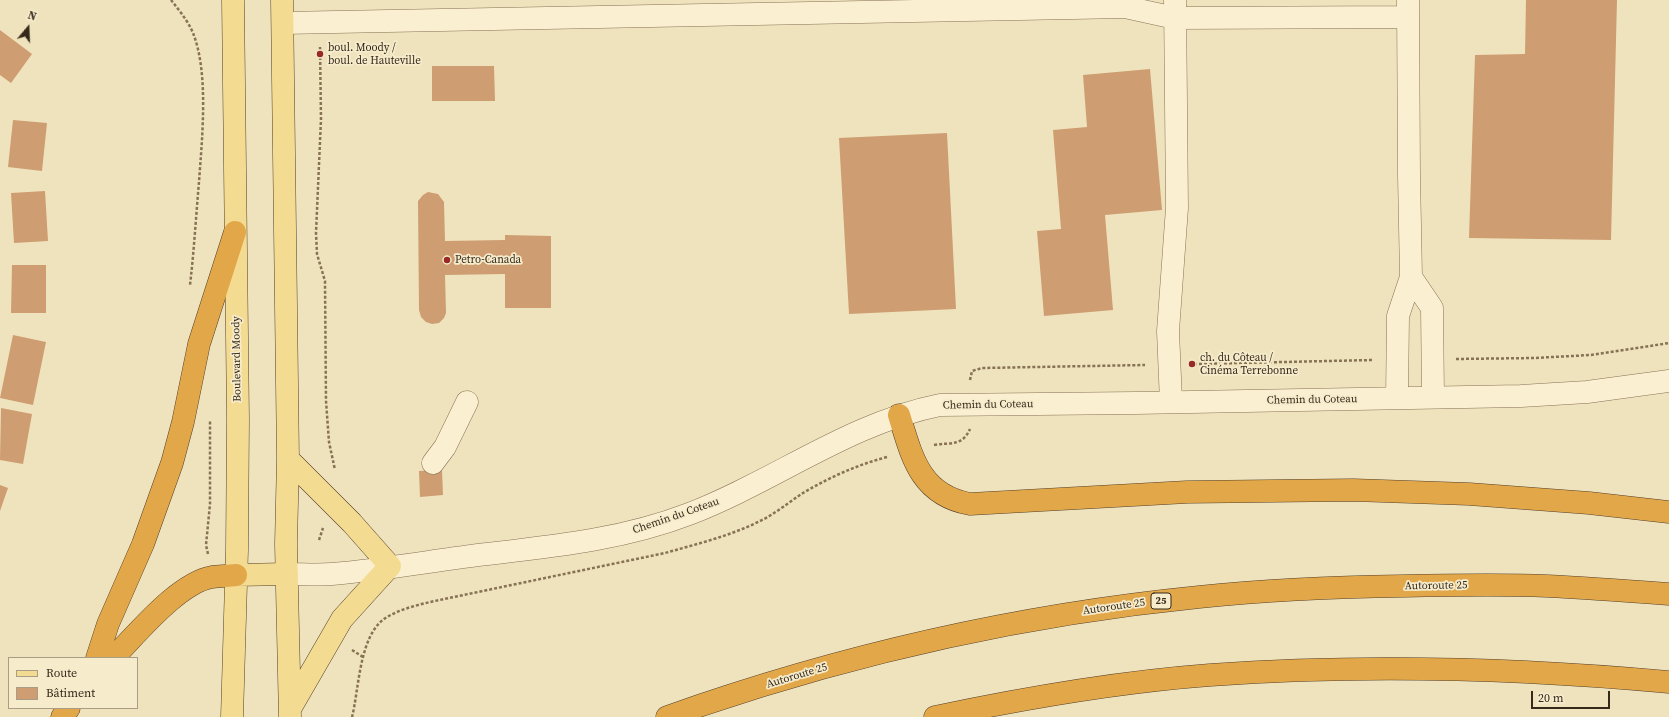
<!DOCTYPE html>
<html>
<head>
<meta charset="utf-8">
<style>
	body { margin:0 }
	#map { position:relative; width:1669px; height:717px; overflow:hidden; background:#efe3bd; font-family:"Source Serif 4",serif }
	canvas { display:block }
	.legend { position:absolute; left:8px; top:657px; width:130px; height:52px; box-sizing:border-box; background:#f6eccc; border:1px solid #a99e85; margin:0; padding:5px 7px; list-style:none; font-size:12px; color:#35291b }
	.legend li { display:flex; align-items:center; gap:8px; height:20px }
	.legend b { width:20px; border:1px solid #a99e85 }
	.north { position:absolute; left:8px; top:8px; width:40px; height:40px; -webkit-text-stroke:3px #f6eccc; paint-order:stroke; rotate:19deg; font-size:11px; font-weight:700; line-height:16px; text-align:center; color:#35291b }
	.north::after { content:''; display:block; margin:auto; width:14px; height:18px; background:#35291b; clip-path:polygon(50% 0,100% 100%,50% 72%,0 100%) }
	.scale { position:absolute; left:1531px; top:691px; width:79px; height:18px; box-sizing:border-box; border:2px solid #35291b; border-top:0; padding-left:5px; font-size:12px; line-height:14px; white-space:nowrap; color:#35291b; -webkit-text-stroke:3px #f6eccc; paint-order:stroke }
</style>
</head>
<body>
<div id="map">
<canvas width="1669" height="717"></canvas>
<ul class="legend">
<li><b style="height:5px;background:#f4db92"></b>Route</li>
<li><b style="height:11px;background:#ce9d71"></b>Bâtiment</li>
</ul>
<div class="north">N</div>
<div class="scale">20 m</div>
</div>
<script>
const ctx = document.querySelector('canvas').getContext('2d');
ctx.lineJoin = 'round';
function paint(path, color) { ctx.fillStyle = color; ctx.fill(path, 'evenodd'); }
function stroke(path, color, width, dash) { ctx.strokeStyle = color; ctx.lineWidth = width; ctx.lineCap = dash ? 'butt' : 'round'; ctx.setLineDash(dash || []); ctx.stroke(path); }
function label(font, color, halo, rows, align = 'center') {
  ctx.font = font + ' "Source Serif 4",serif'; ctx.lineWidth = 3.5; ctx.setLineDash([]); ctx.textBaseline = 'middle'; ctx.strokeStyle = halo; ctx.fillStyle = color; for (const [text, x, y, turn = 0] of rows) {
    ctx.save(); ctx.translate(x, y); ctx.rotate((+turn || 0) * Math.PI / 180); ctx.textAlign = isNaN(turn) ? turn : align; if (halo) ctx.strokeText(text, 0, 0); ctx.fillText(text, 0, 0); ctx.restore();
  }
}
paint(new Path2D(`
	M1526,0h91l-6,240 -142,-2 6,-183 50,-1z
	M0,30l32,24 -21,29 -11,-8z
	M432,66h62l1,35h-63z
	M1150,69l12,141 -57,5 8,95 -69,6 -7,-85 24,-2 -8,-99 34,-3 -4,-52z
	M13,120l34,3 -5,48 -34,-4z
	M947,133l9,176 -107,5 -10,-176z
	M45,191l3,50 -34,2 -3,-50z
	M428,192l10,2 6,8 1,39 60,-1v-5l46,1v72h-46v-34l-60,1 1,38 -2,5 -5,5 -7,1 -6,-2 -5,-5 -2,-7 -1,-109 5,-6z
	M12,265h34v48h-35z
	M13,335l33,7 -13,63 -33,-7z
	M1,408l31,6 -9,50 -23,-4z
	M442,470l1,25 -23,2 -1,-26z
	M0,485l8,3 -8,23z`), '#ce9d71');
const minor = new Path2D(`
	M283,23l842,-16 50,11 233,-1
	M1411,277l21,31 1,89
	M1397,398l1,-82 13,-39 -2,-102 -1,-175
	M1171,402l-3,-71 9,-123 -2,-208
	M433,463l12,-16 22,-45
	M287,574c15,0 30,1 45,0 46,-4 93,-12 139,-18 74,-9 148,-15 218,-42 86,-33 160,-91 251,-109l196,-2 385,-7 66,-4 82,-11`);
const major = new Path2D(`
	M282,0l6,459 -2,85 4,173
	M288,459l64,64 38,43 -48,53 -52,90
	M236,575l51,-1
	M232,717l5,-167 1,-131 -5,-419`);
const highway = new Path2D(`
	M899,415c13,42 21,80 71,89l217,-12 166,-2 116,4 120,9 80,9
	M97,658l11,-34 35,-80 29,-81 11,-41 16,-78 36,-112
	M113,658c24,-24 65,-75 99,-81 8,-1 16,-1 24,-2
	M62,717l7,-9
	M667,717c172,-61 351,-102 532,-120 68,-7 136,-10 204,-11 48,-1 96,-2 144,0 40,2 81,5 122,8
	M935,717c90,-19 182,-35 275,-42 153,-11 306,-7 459,7`);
stroke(minor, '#877256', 23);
stroke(major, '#54402a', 23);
stroke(highway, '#54402a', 23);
stroke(new Path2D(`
	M171,0c8,10 17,21 22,33 16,40 9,106 6,149 -3,34 -5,69 -9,103
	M320,47l1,72 -5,114 1,21 8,27 1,120 3,41 6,28
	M1456,359l78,-1 57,-3 78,-12
	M1194,364l179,-4
	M970,380l2,-9 10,-3 163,-3
	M934,445c16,-3 28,2 36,-16
	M319,540l4,-12
	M208,554l-2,-9 4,-41v-83
	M352,650l11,7
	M352,717c7,-27 7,-80 32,-98 13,-9 30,-13 46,-17l235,-49c32,-9 65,-17 95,-32 15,-7 29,-19 43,-28 27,-16 54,-28 84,-36`), '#877256', 2.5, [3, 2]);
stroke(minor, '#faefd0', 22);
stroke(major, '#f4db92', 22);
stroke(highway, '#e2a749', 22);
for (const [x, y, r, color] of [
	[320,54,4,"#972a24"],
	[447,260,4,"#972a24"],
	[1192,364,4,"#972a24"]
]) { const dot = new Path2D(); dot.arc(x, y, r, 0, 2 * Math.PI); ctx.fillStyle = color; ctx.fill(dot); stroke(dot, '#f6eccc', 1.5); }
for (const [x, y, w] of [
	[1161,601,20]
]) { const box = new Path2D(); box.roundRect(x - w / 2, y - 8, w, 16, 3); ctx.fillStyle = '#f6eccc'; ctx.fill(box); stroke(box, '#35291b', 1); }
label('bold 10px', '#35291b', null, [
	["25",1161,601]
]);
label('11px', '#35291b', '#f6eccc', [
	["boul. Moody /",328,48],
	["boul. de Hauteville",328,61],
	["Petro-Canada",455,260],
	["ch. du Côteau /",1200,358],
	["Cinéma Terrebonne",1200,371]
], 'left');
label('11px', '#35291b', '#f6eccc', [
	["Boulevard Moody",237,359,-91],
	["Chemin du Coteau",1312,400,-1],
	["Chemin du Coteau",988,405,-1],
	["Chemin du Coteau",676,516,-19],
	["Autoroute 25",1436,586,-1],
	["Autoroute 25",1114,607,-8],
	["Autoroute 25",797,676,-17]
]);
</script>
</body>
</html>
